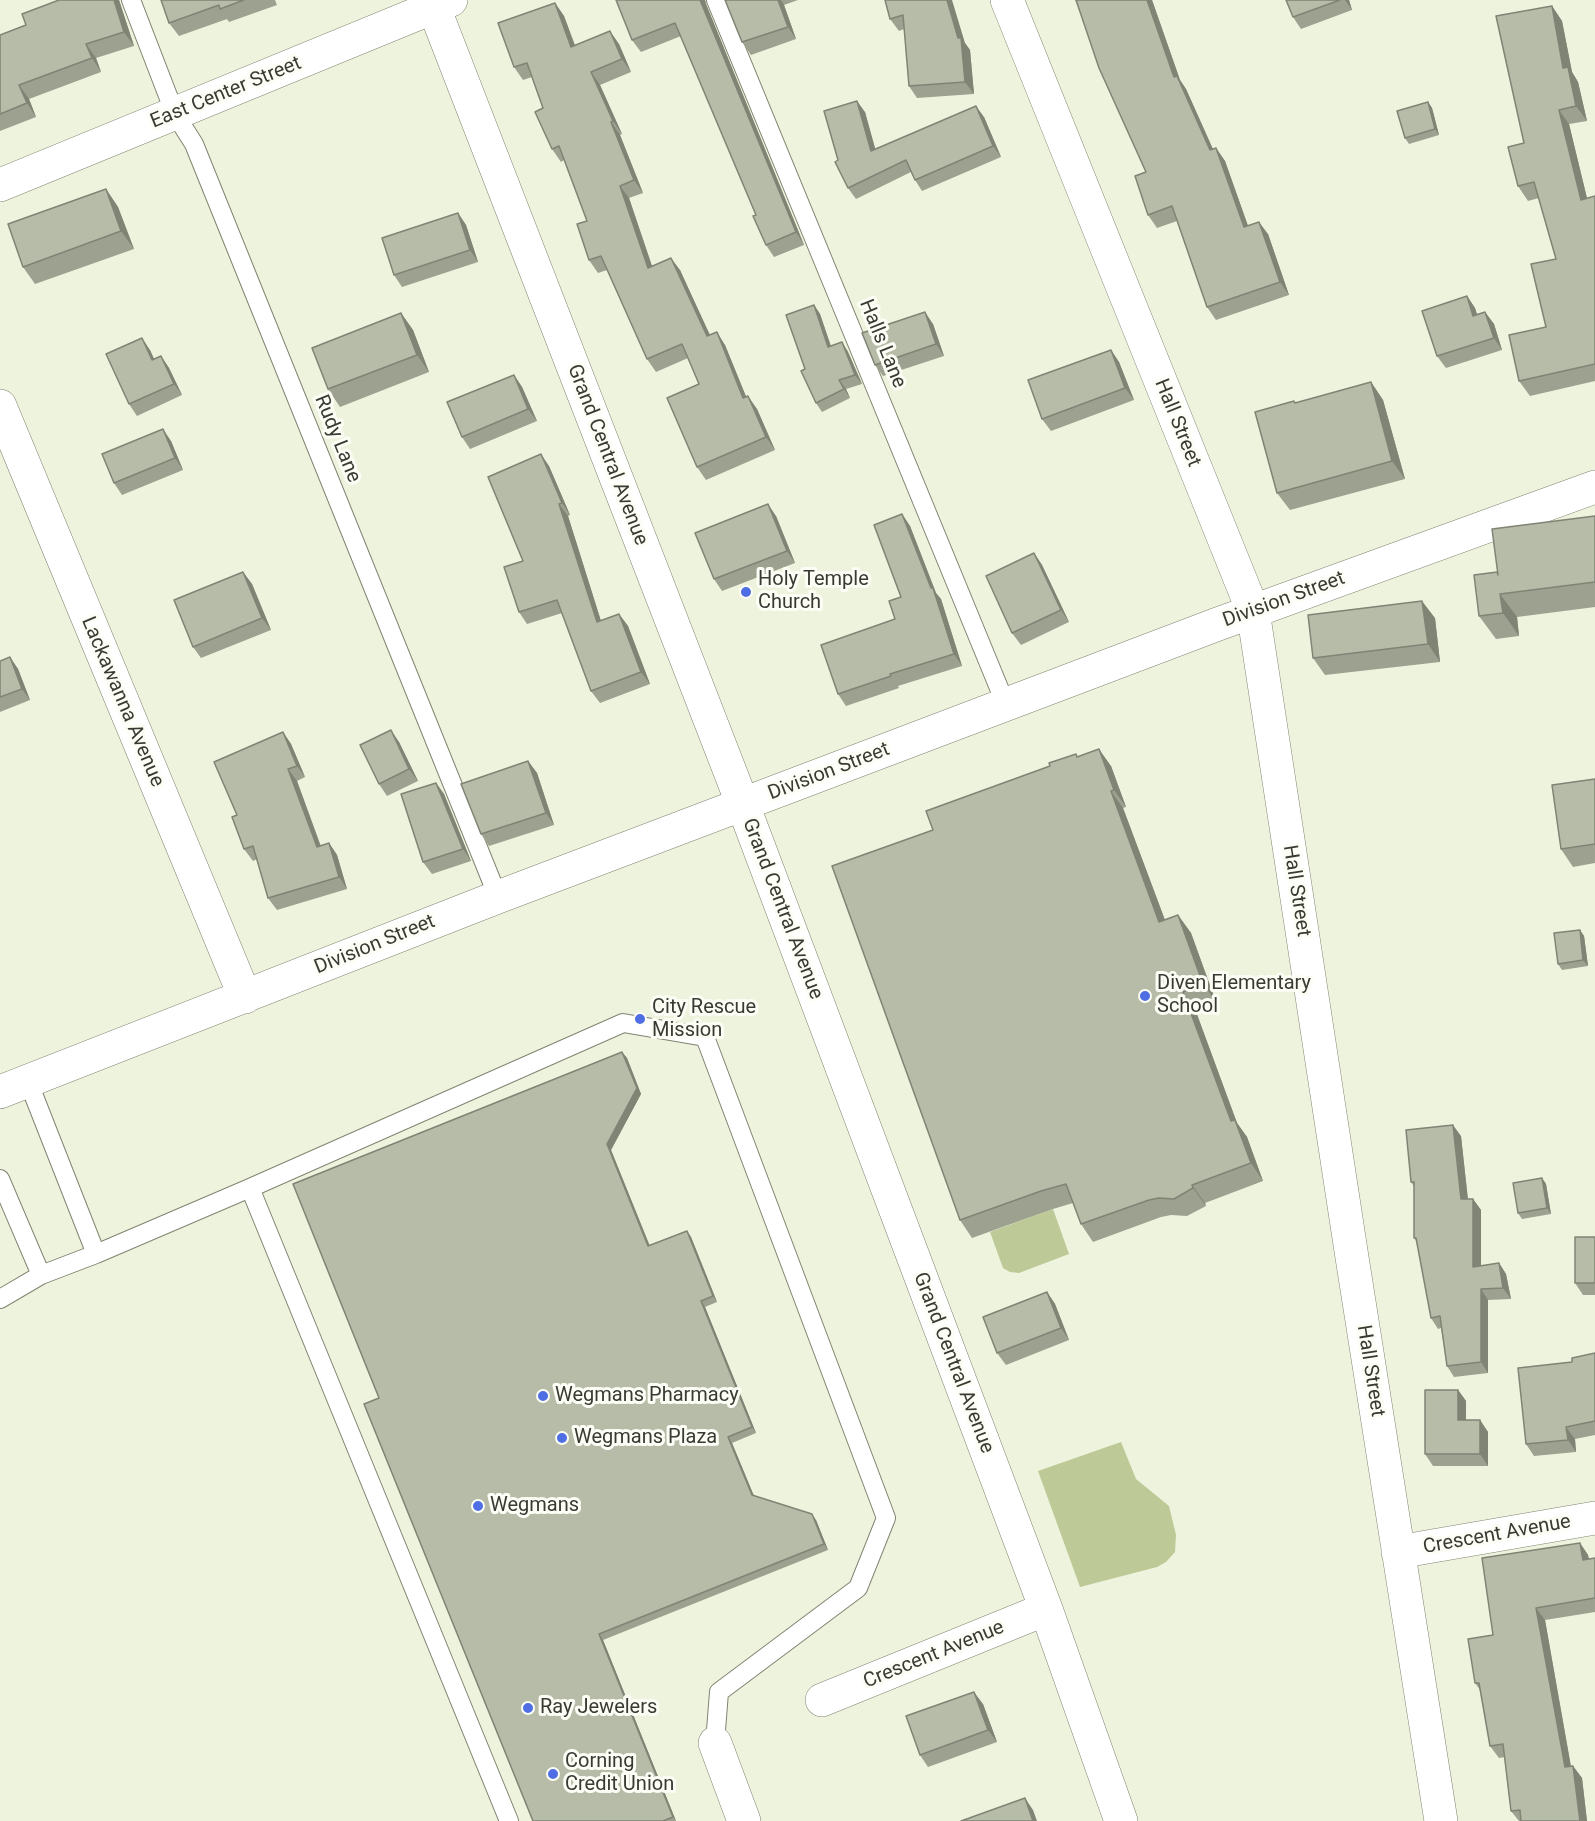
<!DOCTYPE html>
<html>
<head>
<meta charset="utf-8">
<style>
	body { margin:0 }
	canvas { display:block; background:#eef3de }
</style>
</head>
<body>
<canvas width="1595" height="1821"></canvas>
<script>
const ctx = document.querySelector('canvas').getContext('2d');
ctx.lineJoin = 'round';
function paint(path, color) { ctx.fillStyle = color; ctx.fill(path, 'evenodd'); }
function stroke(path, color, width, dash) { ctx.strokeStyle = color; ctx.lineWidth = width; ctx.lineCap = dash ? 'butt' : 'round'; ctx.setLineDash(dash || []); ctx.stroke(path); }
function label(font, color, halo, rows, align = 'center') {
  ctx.font = font + ' Roboto,sans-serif'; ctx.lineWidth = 6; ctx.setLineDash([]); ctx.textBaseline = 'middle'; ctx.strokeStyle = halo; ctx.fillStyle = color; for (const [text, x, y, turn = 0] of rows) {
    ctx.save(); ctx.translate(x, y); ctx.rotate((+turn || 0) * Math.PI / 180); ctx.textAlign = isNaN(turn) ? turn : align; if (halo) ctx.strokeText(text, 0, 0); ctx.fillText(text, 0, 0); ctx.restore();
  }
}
paint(new Path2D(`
	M1053,1209l16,45 -50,19 -9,-1 -7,-4 -13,-36z
	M1121,1442l15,37 33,27 7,29 -1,17 -9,10 -9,5 -77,20 -42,-116z`), '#bdc996');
const service = new Path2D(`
	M131,0l44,114 19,30 304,753
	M716,0l290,705
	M28,1081l68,173
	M0,1179l41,96
	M250,1188l373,-165 82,14 181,481 -28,70 -139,104 -4,51
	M0,1299l41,-24 55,-21 154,-66 259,633`);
const minor = new Path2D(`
	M431,0l312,805 303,804 75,212
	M1007,0l246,611 98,640 90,570
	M0,185l451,-185
	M0,406l245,591
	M0,1092l498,-195 720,-273 377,-137
	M1398,1552l197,-34
	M822,1700l224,-91
	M715,1743l29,78`);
stroke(service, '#808471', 20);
stroke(minor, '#808471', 34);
stroke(service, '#fff', 18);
stroke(minor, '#fff', 33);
paint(new Path2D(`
	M119,0l15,46 -38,12 5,14 -72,27 7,18 -36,14v-96z
	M161,0h114l2,5 -48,17 -2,-3 -48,17 -10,-13z
	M616,0h89l1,4 98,241 -30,12 -8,-12 -10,-30 -75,-179 -40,16 -9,-12z
	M725,0h73l-14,5 12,34 -45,16 -9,-13z
	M885,0l80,43 5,7 4,44 -57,4 -8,-12 -5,-57 -5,2 -9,-12z
	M1075,0h77l28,80 6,9 27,60 3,-1 9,13 23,65 20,8 21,61 -73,25 -9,-13 -30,-86 -20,7 -9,-13 -2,-43 -69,-168z
	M1286,0h63l3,10 -51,19 -8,-12z
	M555,3l9,13 11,29 44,-1 12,28 -31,13 22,49 -2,1 23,58 -14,5 23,68 28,4 29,65 16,10 21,52 11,12 18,41 -69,30 -9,-13 2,-83 -11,-26 -32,14 -9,-13 -40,-89 -9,3 -9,-13 -2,-39 -23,-61 -3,2 -9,-13 -9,-41 -11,-31 -9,3 -9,-13z
	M1552,6l10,15 10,51 6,10 9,39 -18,3 18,74 8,-2v185l-65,15 -11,-15 27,-54 10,-68 -17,-61 -11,3 -10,-15 6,-43z
	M1428,102l4,6 7,27 -30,9 -4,-6z
	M865,112l10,38 109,-33 17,40 -79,34 -7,-11 -4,-8 -55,27 -8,-11 -10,-28z
	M106,189l12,18 16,42 -99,35 -12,-17z
	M458,213l8,12 12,37 -76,25 -8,-12z
	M1467,296l8,12 2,6 8,-2 9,12 8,26 -56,18 -9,-12z
	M814,305l6,9 11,32 11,-4 6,10 14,32 -16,5 4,9 -28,14 -6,-9 -11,-34z
	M401,313l12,17 16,42 -89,35 -12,-18z
	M933,324l11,32 -61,20 -8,-11z
	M150,350l4,9 7,-3 8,12 13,27 -45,21 -8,-12z
	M1111,350l8,12 15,38 -83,31 -9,-12z
	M514,375l8,12 15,34 -67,28 -8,-12z
	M1371,382l12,18 22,79 -115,31 -13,-17 17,-92 1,2z
	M171,441l12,29 -61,25 -8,-12z
	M549,466l21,49 -2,1 33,105 18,-7 9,12 22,58 -50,19 -9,-12 -29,-78 -35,11 -8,-12 4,-51z
	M902,514l8,12 26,67 5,6 21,67 -64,20 1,2 -53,18 -8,-12 57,-75 6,-22z
	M776,516l19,47 -73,28 -8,-12z
	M1595,516v91l-78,10 2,19 -23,3 -17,-23 18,-44z
	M1034,553l8,12 27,57 -48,23 -9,-12z
	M243,572l9,12 19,46 -70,28 -8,-11z
	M1435,618l5,44 -115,13 -12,-17z
	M10,657l8,12 12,31 -30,12v-51z
	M283,732l8,12 14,33 -8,4 24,65 8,-3 8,12 10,34 -70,21 -9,-12 -11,-39 -4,2 -9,-12 -7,-34z
	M399,742l19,39 -31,15 -8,-12z
	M1078,757l33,9 15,41 -3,1 42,112 13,-5 13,18 25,69 -21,7 42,114 10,14 16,44 -58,22 1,3 -19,10 -16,-1 -10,2 -68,25 -12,-18 -8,-21 -20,6 -81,29 -12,-18 -27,-390z
	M528,761l9,12 17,52 -65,21 -8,-12z
	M1595,779v84l-22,4 -12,-18z
	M436,783l8,11 27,67 -39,13 -9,-12z
	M1580,930l4,6 4,30 -26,4 -4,-6z
	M622,1052l5,6 14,36 -30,56 39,96 37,-15 4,6 26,65 -12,5 51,126 -24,10 22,53 62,24 12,30 -225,90 73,181h-143l-154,-423z
	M1461,1136l7,63h5l8,11v56l18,-3 7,11 5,25 -23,1v73l-34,4 -7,-11 -6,-38 -3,1 -7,-11 -14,-76 -3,-4v-52l-3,-4z
	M1542,1178l4,6 5,30 -29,5 -4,-6z
	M1595,1237v58h-12l-8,-12z
	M1047,1292l8,12 14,36 -63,25 -9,-12z
	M1595,1353v82l-20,4 1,13 -42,4 -8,-12 46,-82z
	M1458,1390l8,11v19h14l8,12v34h-55l-8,-12z
	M1580,1543l8,12 1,4 6,-1v54l-50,8 26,146h2l9,12 5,43h-68l-8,-10 -6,-54 -6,1 -9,-12 -10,-56 -5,-7 18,-48z
	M983,1704l14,38 -69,25 -8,-12z`), '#9da290');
paint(new Path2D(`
	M114,0h5l15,46 -10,-14z
	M700,0h5l1,4 98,241 -8,-13z
	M778,0h3l3,5 12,34 -8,-12z
	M947,0h5l13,43 5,7 4,44 -9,-12 -7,-44z
	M1147,0h5l28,80 6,9 33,74 -9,-13 -36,-73z
	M1345,0h4l3,10z
	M555,3l9,13 16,44 -9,-13z
	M1552,6l10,15 10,51 6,10 9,39 -11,-15 -13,-38z
	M610,31l9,13 12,28 -9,-13z
	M86,44l10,14 5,14 -9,-14z
	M591,72l9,13 22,49 -9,-13z
	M19,85l10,14 7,18 -9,-14z
	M857,101l8,11 14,50 -8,-11z
	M1428,102l4,6 7,27 -4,-6z
	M976,106l8,11 17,40 -8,-11z
	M1559,110l10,14 22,91 -10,-15z
	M611,122l9,13 23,58 -9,-13z
	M1216,148l9,13 28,79 -9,-13z
	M620,186l9,12 28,83 -9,-13z
	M106,189l12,18 16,42 -13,-18z
	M458,213l8,12 12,37 -8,-12z
	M1259,222l9,12 21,61 -9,-13z
	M671,258l9,12 36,78 -9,-12z
	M1467,296l8,12 6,20 -8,-12z
	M814,305l6,9 14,42 -6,-9z
	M925,312l8,12 11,32 -8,-12z
	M1485,312l9,12 8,26 -8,-12z
	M401,313l12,17 16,42 -12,-17z
	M717,332l8,13 27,66 -9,-13z
	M142,338l8,12 10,22 -8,-12z
	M842,342l6,10 14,32 -7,-9z
	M1111,350l8,12 15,38 -9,-12z
	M161,356l8,12 13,27 -8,-11z
	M514,375l8,12 15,34 -9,-12z
	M839,380l7,9 4,9 -6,-9z
	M1371,382l12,18 22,79 -13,-18z
	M748,396l9,13 18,41 -9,-13z
	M163,429l8,12 12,29 -8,-12z
	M541,454l8,12 21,49 -8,-12z
	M559,504l9,12 37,118 -8,-12z
	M768,504l8,12 19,47 -8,-12z
	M902,514l8,12 26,67 5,6 21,67 -8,-12 -23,-66z
	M1034,553l8,12 27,57 -8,-12z
	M243,572l9,12 19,46 -9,-12z
	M1500,594l17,23 2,19 -16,-23z
	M1422,601l13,17 5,44 -12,-18z
	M619,614l9,12 22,58 -9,-12z
	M10,657l8,12 12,31 -8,-11z
	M391,730l8,12 19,39 -9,-12z
	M283,732l8,12 14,33 -8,-11z
	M1099,749l12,17 15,41 -12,-17z
	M528,761l9,12 17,52 -8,-12z
	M288,769l9,12 28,78 -8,-12z
	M436,783l8,11 27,67 -8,-12z
	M1111,791l12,17 49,131 -13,-17z
	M329,843l8,12 10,34 -8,-12z
	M1178,915l13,18 25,69 -13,-18z
	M1580,930l4,6 4,30 -5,-6z
	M1183,992l12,17 42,114 10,14 16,44 -12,-18 -20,-42z
	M622,1052l5,6 14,36 -30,56 41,102 -4,-6 -41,-102z
	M1453,1125l8,11 8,74 -8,-11z
	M1542,1178l4,6 5,30 -4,-6z
	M1192,1185l13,18 1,3 -13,-18z
	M1473,1199l8,11v68l-8,-11z
	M687,1231l4,6 26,65 -4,-6z
	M1499,1263l7,11 5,25 -8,-11z
	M1481,1289l7,11v73l-7,-11z
	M1047,1292l8,12 14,36 -8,-12z
	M701,1301l4,6 51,126 -4,-6z
	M1458,1390l8,11v31l-8,-12z
	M1480,1420l8,12v34l-8,-12z
	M1566,1427l9,12 1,13 -8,-12z
	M728,1437l4,6 24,58 -4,-6z
	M812,1514l4,6 12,30 -4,-6z
	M1580,1543l8,12 3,17 -8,-12z
	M1536,1608l9,12 28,159 -8,-12z
	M599,1634l4,6 73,181 -3,-4z
	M974,1692l9,12 14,38 -9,-12z
	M1573,1766l9,12 5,43h-7z
	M1025,1798l8,12 4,11h-4z`), '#7f8475');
const building = new Path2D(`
	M59,0h55l10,32 -38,12 6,14 -73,27 8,18 -27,11v-79l26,-10 -4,-11z
	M161,0h83l-24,9 -1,-4 -50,18z
	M616,0h84l96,232 -30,13 -13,-29 3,-1 -81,-192 -43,17z
	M725,0h53l10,27 -46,15z
	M885,0h62l11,38h3l4,44 -56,4 -6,-71 -13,4z
	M1076,0h71l27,77 3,-1 33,74 6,-2 28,79 15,-5 21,60 -73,25 -35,-101 -24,9 -13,-39 11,-4 -47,-104z
	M1286,0h54l-47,17z
	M555,3l16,44 39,-16 12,28 -31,13 22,49 -2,1 23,58 -14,6 28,82 23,-10 36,78 10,-4 26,66 5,-2 18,41 -69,30 -30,-69 32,-14 -17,-40 -35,15 -46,-103 -12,4 -12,-36 10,-3 -28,-75 -7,3 -17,-37 8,-4 -16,-45 -13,4 -16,-44z
	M1552,6l11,62 5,-1 8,39 -17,4 22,90 14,-4v168l-76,17 -10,-46 37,-8 -15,-63 25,-5 -22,-77 -16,4 -10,-39 16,-4 -28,-127z
	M857,101l14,50 105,-45 17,40 -78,34 -9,-20 -58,28 -13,-26 3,-2 -14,-49z
	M1428,102l7,27 -30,9 -8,-27z
	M106,189l15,42 -98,36 -15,-43z
	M458,213l12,37 -76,25 -12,-37z
	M1467,296l6,20 12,-4 9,26 -57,18 -15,-45z
	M814,305l14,42 14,-5 13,33 -16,5 5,9 -28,14 -15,-32 4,-2 -19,-54z
	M925,312l11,32 -61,21 -13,-32z
	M401,313l16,42 -89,34 -16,-41z
	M142,338l10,22 9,-4 13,28 -45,20 -23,-50z
	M1111,350l14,38 -83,31 -14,-39z
	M514,375l14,34 -66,28 -15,-35z
	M1371,382l21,79 -115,32 -22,-81 39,-11 1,2z
	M163,429l12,29 -61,25 -12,-29z
	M541,454l21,49 -3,1 38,118 22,-8 22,58 -50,19 -34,-91 -38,12 -15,-45 19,-6 -35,-84z
	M768,504l19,47 -73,28 -19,-46z
	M902,514l29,74h2l21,66 -64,20 1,2 -53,18 -17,-49 74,-26 -6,-18 12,-4 -27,-72z
	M1595,516v66l-95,12 3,19 -24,3 -5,-41 23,-3 1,3 -6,-46z
	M1034,553l27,57 -49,23 -26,-57z
	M243,572l19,46 -69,29 -19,-47z
	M1422,601l6,43 -115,14 -5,-43z
	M10,657l12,32 -22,8v-36z
	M391,730l18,39 -30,15 -19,-39z
	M283,732l14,34 -9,3 29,78 12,-4 10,34 -71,21 -15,-52 -9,3 -12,-32 5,-2 -23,-53z
	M1099,749l15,41 -3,1 48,131 19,-7 25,69 -20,8 48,129 4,-1 16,43 -59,22 1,3 -19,11 -15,-1 -10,2 -68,24 -15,-40 -25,7 -81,29 -128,-354 101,-36 -7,-19 124,-45 -1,-3 27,-9 1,3z
	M528,761l18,52 -65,21 -20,-50z
	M1595,779v65l-34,5 -9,-64z
	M436,783l27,66 -40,13 -22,-68z
	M1580,930l3,30 -25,4 -4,-31z
	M622,1052l15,36 -30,56 41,102 39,-15 26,65 -12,5 51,126 -24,10 24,58 60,19 12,30 -225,90 74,183 -10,4h-130l-169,-417 15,-6 -86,-214z
	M1453,1125l8,74h12v68l26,-4 4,25 -22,1v73l-34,4 -7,-50 -9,2 -15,-80h-2v-56h-3l-5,-52z
	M1542,1178l5,30 -29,5 -5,-30z
	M1575,1237h20v46h-20z
	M1047,1292l14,36 -64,25 -14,-36z
	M1595,1353v68l-29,6 2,13 -42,4 -8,-76 54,-6v-4z
	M1425,1390h33v30h22v34h-55z
	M1580,1543l3,17 12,-2v40l-59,10 29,159 8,-1 7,55h-59l-1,-11 -9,1 -8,-67 -13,2 -11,-63h-4l-7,-44 25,-4 -11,-77z
	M974,1692l14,38 -68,25 -14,-39z
	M1025,1798l8,23h-72z`);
paint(building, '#b6bca7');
stroke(building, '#7f8475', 1.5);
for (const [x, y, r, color] of [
	[746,592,6,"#4f6ee3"],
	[1145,996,6,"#4f6ee3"],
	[640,1019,6,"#4f6ee3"],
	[543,1396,6,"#4f6ee3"],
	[562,1438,6,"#4f6ee3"],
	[478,1506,6,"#4f6ee3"],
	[528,1708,6,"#4f6ee3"],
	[553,1774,6,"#4f6ee3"]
]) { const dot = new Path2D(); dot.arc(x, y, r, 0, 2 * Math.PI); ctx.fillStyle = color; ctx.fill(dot); stroke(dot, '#fcfef6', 2); }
label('20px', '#393b33', '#fcfef6', [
	["East Center Street",226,93,-22],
	["Halls Lane",882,344,68],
	["Hall Street",1177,423,68],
	["Rudy Lane",337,439,68],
	["Grand Central Avenue",607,455,69],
	["Division Street",1284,600,-20],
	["Lackawanna Avenue",122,702,67],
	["Division Street",829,772,-21],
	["Hall Street",1296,891,81],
	["Grand Central Avenue",782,909,69],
	["Division Street",375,945,-22],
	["Grand Central Avenue",953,1363,69],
	["Hall Street",1370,1371,81],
	["Crescent Avenue",1497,1535,-10],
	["Crescent Avenue",934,1655,-22]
]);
label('20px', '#393b33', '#fcfef6', [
	["Holy Temple",758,580],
	["Church",758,603],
	["Diven Elementary",1157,984],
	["School",1157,1007],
	["City Rescue",652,1008],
	["Mission",652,1031],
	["Wegmans Pharmacy",555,1396],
	["Wegmans Plaza",574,1438],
	["Wegmans",490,1506],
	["Ray Jewelers",540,1708],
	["Corning",565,1762],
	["Credit Union",565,1785]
], 'left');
</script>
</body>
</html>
